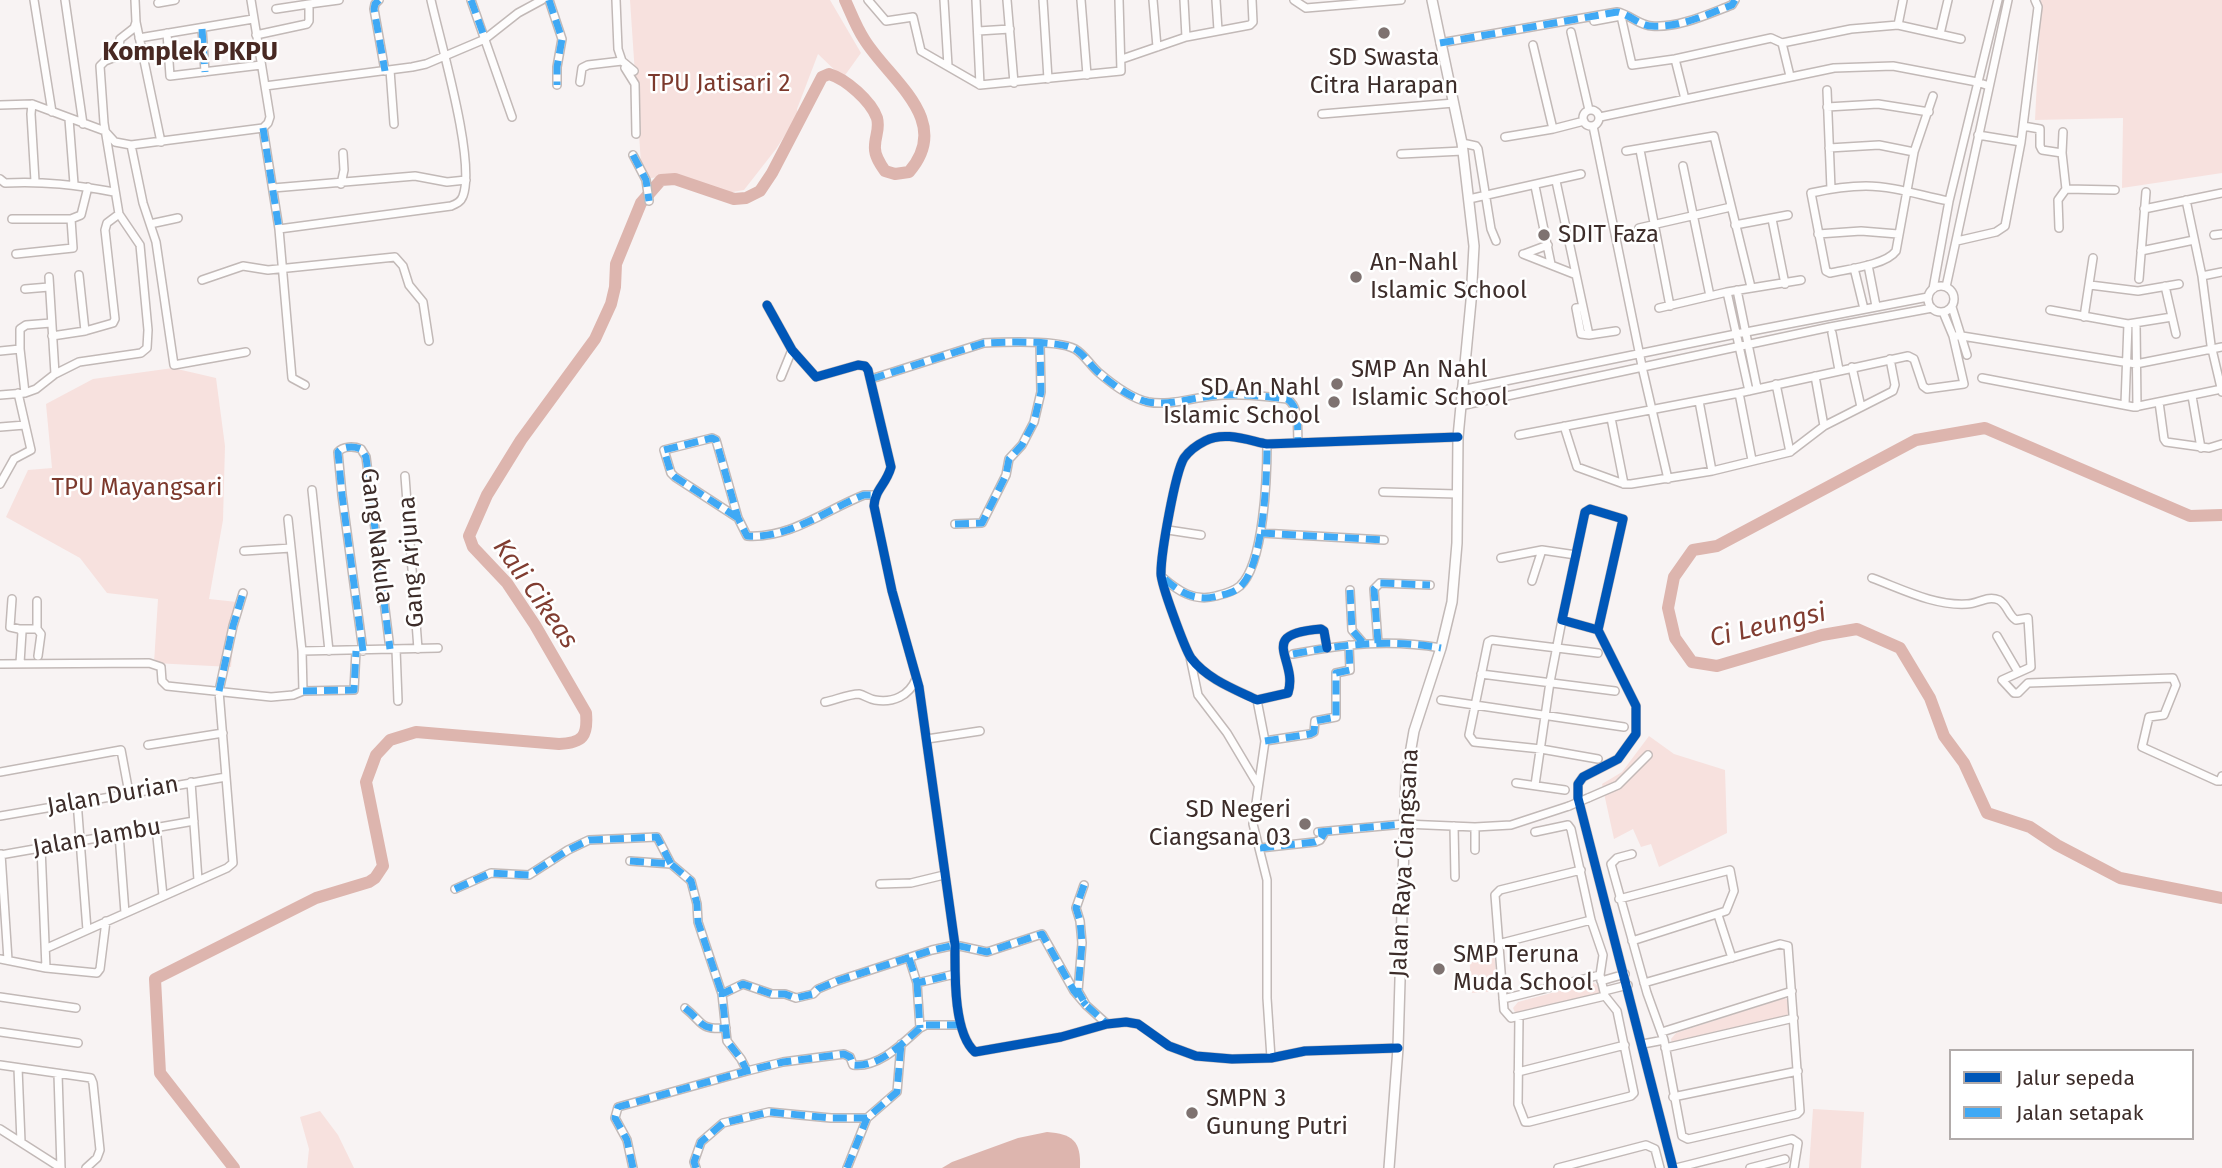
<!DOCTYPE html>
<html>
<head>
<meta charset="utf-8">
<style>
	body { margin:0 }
	#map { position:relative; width:2222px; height:1168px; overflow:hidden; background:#f8f3f3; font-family:"Fira Sans",sans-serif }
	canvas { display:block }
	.legend { position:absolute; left:1949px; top:1049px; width:245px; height:91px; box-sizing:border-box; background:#fff; border:2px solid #b1abaa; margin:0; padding:9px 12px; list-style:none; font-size:21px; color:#3d2d2a }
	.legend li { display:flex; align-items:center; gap:14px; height:35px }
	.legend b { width:35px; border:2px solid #b1abaa }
</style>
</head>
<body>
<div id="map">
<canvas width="2222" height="1168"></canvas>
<ul class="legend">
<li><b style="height:9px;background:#0057b8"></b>Jalur sepeda</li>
<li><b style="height:9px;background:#3fa9f5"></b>Jalan setapak</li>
</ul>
</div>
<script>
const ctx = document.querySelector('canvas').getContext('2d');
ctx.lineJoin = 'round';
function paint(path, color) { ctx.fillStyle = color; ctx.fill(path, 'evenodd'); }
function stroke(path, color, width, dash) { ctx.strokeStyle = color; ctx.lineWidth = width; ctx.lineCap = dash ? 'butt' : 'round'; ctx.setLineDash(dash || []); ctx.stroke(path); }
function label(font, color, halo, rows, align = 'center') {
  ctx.font = font + ' "Fira Sans",sans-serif'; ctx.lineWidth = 5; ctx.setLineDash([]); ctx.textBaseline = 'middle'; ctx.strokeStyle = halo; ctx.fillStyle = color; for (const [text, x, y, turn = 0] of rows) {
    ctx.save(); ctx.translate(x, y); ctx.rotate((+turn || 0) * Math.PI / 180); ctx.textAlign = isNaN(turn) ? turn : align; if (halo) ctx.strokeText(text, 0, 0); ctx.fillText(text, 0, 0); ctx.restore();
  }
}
paint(new Path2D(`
	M630,0h200l31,53 -18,25 -25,-24 -21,55 1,6 -22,34 -32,41 -17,3 -49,-18 -36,4z
	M2041,0h181v173l-100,15 1,-70 -88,2z
	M173,368l43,10 9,68 -2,74 -14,79 28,3 -6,65 -77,-4 4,-64 -51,-6 -27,-35 -74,-41 22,-47 24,-2 -6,-64 47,-25z
	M1649,736l25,18 51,16 2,63 -68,34 -8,-23 -10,3 -8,-18 -19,10 -12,-55 20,-12z
	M1493,943l5,48 -26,2 -4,-48z
	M1592,982l7,4v8l-82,23 -4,-9 5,-6z
	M1784,998l4,2 1,16 -117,28 -1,-5 5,-6z
	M1813,1109l51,3 -3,56h-52z
	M320,1111l18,24 16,33h-47l2,-19 -9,-32z`), '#f7e1de');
paint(new Path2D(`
	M1047,1132c26,2 34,9 33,36h-138l10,-6 66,-24z`), '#ddb5ae');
stroke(new Path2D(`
	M2222,515l-32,1 -205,-88 -69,12 -199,106 -24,4 -19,27 -6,31 7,30 17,24 25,4 105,-31 35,-6 43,19 30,50 14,38 20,27 23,50 43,14 27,18 63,33 102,20
	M234,1168l-74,-95 -5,-94 161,-81 53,-16 6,-4 8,-12 -17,-84 10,-27 14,-15 26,-8 143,12c24,-1 29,-8 27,-31l-51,-88 -28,-42 -34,-36 -4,-11 18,-41 34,-55 74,-101 16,-35 4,-17 1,-23 25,-61 20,-23 14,-1 59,20 12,-1 14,-7 12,-18 50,-96 7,-3c17,5 42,27 48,44 3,11 -2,18 -2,28 -1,9 5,18 10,25l10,3 14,-2c45,-52 -20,-92 -45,-133 -8,-12 -13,-26 -19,-39`), '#ddb5ae', 12);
const minor = new Path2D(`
	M34,0l18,112
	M65,0l18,124
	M135,0l1,22 25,120
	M379,0l-4,4 -1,5 11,62
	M471,0l41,117
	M549,0l13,39 -5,28v18
	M616,0l2,49 4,12 12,10
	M868,0l18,21 27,-4 8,34 59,34 141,-14 -2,-71
	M944,0l4,66
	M976,0l4,85
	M1007,0l7,83
	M1043,0l5,79
	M1081,0l6,75
	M1153,0l4,47
	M1184,0l2,37
	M1216,0l2,30
	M1294,0l12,8 95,-8
	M158,3l17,-3
	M276,9l33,-5
	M1594,21l27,-5 11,49 43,-6 96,-21 11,5 8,33
	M1898,25l5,-25
	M202,29l3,43
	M978,31l32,-2
	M1571,32l18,78
	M167,33l3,43 91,-11
	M1940,34l8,-34
	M256,35l51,-11 2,-3v-17l30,-4
	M139,38l114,-19
	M1440,43l177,-31c12,2 23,14 35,14 27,2 56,-12 80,-21l3,-5
	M1782,43l69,-14 47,-4 63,14
	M1533,45l20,84
	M1122,59l64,-22 64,-12 3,-3 -1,-22
	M1675,59l10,40
	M625,68l10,16 1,50
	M390,70l4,54
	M580,82l2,-14 6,-3 34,-4
	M265,86l147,-19 14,-3 59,-25 33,-26 24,-13
	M1827,90l4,99
	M1933,96l-19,56 -18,99c-10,14 -48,18 -66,22l-4,-2 -15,-78c18,-4 37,-7 55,-7 28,0 56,10 83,15
	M32,104l-1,10 4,67
	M0,105l32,-1 73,27 10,11 16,3 132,-17 5,-5 2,-6 -19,-117
	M1827,107l51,-3 51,8
	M1583 118a8 8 0 1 1 16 0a8 8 0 1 1-16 0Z
	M1322,114l132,-11
	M1600,117l234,-49 59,-2 84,16 12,4
	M69,119l5,65
	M1593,126l49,240
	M2023,126l17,3v17l2,4 20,3 4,36 -8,11 1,28
	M263,128l16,101 13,149 13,7
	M1978,135l43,7
	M1505,137l48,-8 31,-8
	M1462,143l14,3 2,3 13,80 5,12
	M131,145l12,58 13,39 18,123 72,-13
	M1829,148l50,-3 35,7
	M1640,150l30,156
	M1626,151l88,-15 37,151
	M2062,153l1,-21
	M1401,154l62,-3
	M633,155l13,25 3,21
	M1683,166l27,130
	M0,179l5,4c39,-2 71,2 109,9
	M1556,181l33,154 27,-4
	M341,184l3,-14 -1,-17
	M1535,186l16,78
	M273,188l142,-12 32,6 19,-2
	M2066,189l49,1
	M1469,199l112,-25
	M2186,200l16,76 9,69 11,47
	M2144,209l78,-16
	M12,219h59
	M1772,219l13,65
	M150,224l28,-6
	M1735,225l53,-10
	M1639,228l92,-21
	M279,229l172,-23c5,-2 10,-4 12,-10 13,-35 -23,-155 -32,-196
	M1818,234l43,-3 37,3
	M2214,235l8,-1
	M1957,241l39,-9 9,-6 16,-84 17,-135 -3,-7
	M2141,251l53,-11
	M16,254l57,-6 -2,-29 10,-4 7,-28
	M1523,254l51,20
	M1524,254l24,-9
	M1868,265l8,41
	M1854,268l10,41
	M79,275l6,56
	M2202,276l20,-4
	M49,277l6,97
	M2139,279l7,-87
	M202,280l41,-14 25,4 127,-13 8,9 6,19 14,17 6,39
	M2090,285l48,6 41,-7
	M2165,286l11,48
	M1928 299a13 13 0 1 1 26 0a13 13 0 1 1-26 0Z
	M1946,287l62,-287
	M25,289l24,-2
	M1933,289l16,-88 49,-201
	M1737,290l20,98
	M1727,292l22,99
	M767,305l25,45 24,27 42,-12 7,1 3,4 23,97c-5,18 -16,22 -17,39l18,85 27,96 36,258c0,27 -2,88 20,107l86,-15 46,-13 19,-2 12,2 31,22 27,10 36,3 39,-1 34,-7 93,-3
	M1583,307l-7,1 5,26 8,1
	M1952,307l15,48
	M1659,308l68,-16 74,-12
	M2050,310l78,14 44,-7
	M2084,317l9,-59
	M2136,324l1,83
	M1832,333l7,37
	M52,336l33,-5 28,-8 2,-4 -10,-89 2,-7 12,-9
	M1953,336h9l174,28 86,-17
	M0,351l20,-2
	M1852,367l9,40
	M1643,371l25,108
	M1815,376l9,50
	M781,377l11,-27
	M1982,378l152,29 88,-18
	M871,379l113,-36c20,-1 74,-3 91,6 9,5 15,16 23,23 14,12 32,26 50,30 21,4 43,-4 64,-6 25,-3 50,0 75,3 13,8 10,28 11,42
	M1776,384l14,68
	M1461,390l275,-56 192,-37
	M25,393l-5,-44v-20l6,-4 25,-2
	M1739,393l13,67
	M0,395l25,-2 11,-4 19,-15 24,-12 62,-9 6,-5 1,-18 -8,-85 -21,-31 -15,-91 -4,-57 5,-5 13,-5 2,-17 14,-11 2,-6
	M2192,396l9,52
	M1699,401l13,70
	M2159,402l5,37 2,3 43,6 13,-4
	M2125,404l3,-80
	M1460,406l370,-79 102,-19
	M1611,418l13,66
	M1564,426l13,41 47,17h7l81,-13 78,-19 34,-26 69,-35 2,-6 -5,-26
	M0,427l25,-2
	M1519,435l220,-42 169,-37 6,3 9,27 4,3 37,-5 -11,-48 -10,-24
	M405,476l13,173
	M0,484l14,-25 17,-9 -13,-57
	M312,490l17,161
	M1383,492l74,2
	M738,518l-63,-41 -4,-4 -7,-23 48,-12 4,2 22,78 9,18c42,3 79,-26 117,-41h11
	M288,519l14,132 1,40
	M955,524l27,-1 24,-48 3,-16 13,-14 12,-23 7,-30 -1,-48
	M1168,530l33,5
	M1261,533l123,7
	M244,551l47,-3
	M1501,558l41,-8
	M1162,577c16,14 32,25 54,19 8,-2 17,-4 24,-10 24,-22 27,-110 27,-142
	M1872,578c30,11 62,28 95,26 11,0 20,-9 32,-4 8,4 9,15 17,20l12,-2 3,49 -29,13 12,13h4l10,-10 145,-5 3,7 -12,30 -15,2 -7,30 75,34h3l2,-5
	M1532,581l10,-31 34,5
	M1350,590l2,40 12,14
	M12,599l-2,28 9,2 3,3 -2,31
	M19,629h18l4,5 -3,22
	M37,629v-28
	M1598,630l-36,-10 23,-108 5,-3 33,10 -25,111 38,76v28l-18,25 -35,18 -5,7v14l95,370
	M1997,636l21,36
	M1378,643l-4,-54 6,-6 50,2
	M1327,648l-3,-17 -3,-2c-67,5 -22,30 -33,64l-31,7c-23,-11 -50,-21 -66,-42 -6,-9 -31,-76 -30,-85 0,-20 14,-100 23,-115 5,-7 13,-13 21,-17 19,-10 42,-1 62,3l191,-7
	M396,649l2,52
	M302,651l136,-3
	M363,651l-21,-156 -4,-43c5,-6 16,-6 23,-3l5,8 24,192
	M1598,653l-106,-13 -4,2 -19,93 5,7 67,7 57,10
	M1293,654c51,-10 97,-15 148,-6
	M1190,657l8,38 29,38 31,52
	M0,664l149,-1 12,4 1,14 5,5 104,11 22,-2 10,-4 51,-1 2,-39
	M1481,674l134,17
	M1257,700l8,41 -12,83 14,56v118l4,60
	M1441,700l183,27
	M825,702c10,-2 24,-8 34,-8 5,1 10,5 16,6 18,3 34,-4 41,-21
	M927,739l53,-8
	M1265,741l45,-7 4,-2 1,-11 21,-4v-44l14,-3 -1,-25
	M148,745l75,-12
	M0,772l121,-22 8,43
	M191,782l7,98
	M1516,783l49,7
	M1535,785l15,-103 12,-62
	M1588,798l30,-13 30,-30
	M77,801l10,129
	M0,816l226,-39
	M1454,826l1,51
	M156,827l7,69
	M1475,827v23
	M1318,832l86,-8 71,3 36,-2 58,-19
	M119,834l6,79
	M41,847l5,121
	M1260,848l55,-6 5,-2 5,-8
	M1,854l7,106
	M1632,854l-15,4 -6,6 36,129 17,47 18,96 6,3 109,-25 3,-3 -12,-165 -8,-2 -136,39
	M0,855l194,-34
	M630,861l41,3 20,17 6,23 1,18 24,72
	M1581,870l-81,20 -5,5 9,115 7,8 94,-22
	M880,884l31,-1 33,-8
	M1084,885l-8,23 4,13 2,22 -4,48 8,14 21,19
	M455,889l36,-16 38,2 39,-25 21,-10 68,-3 14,27
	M1619,899l111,-29 4,21 -8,20 -94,30
	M1718,915l14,43
	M1498,944l93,-24
	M47,948l180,-80 6,-5 -14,-172 14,-65 10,-33
	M909,958l8,25 38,-9
	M0,959l46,9 51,5 3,-4 6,-48
	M1601,981l24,-7
	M917,983l3,45
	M1604,991l24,-6
	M0,997l76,11
	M1503,999l97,-24
	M685,1008c19,15 14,22 41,20
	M1519,1017l-1,87 7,18h4l102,-26 3,-3 -17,-82 -12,-15 -5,-21 3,-20 -12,-35 -20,-91 -3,-4 -33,7
	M961,1025h-35l-6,3c-17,15 -41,40 -67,37l-3,-8 -6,-3 -61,8 -36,9 -6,-12 -14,-18 -5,-47 21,-10 29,10h13l11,4 17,-4 5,-5 19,-8 95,-31 23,-5 32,7 55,-18 32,57 12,14
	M0,1032l78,11
	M1662,1032l130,-41
	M1643,1044l21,-4
	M1665,1048l129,-30
	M0,1065l91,13 2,5 7,67 -3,8 -11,10
	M18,1068l3,74
	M1518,1072l107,-27
	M58,1074l3,94
	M1673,1097l125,-26
	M0,1129l61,39
	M633,1168l-6,-28 -12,-22 3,-11 129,-36
	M696,1168l-2,-6 7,-20 22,-19 46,-11 62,6h36l30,-26 4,-48
	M847,1168l20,-50
	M1558,1168l88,-23 9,4 5,19
	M1676,1168l116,-29 6,4 -4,25
	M1750,1168l35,-9`);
const major = new Path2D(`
	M1389,1168l9,-120 8,-271 8,-46 27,-83 11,-46 5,-59 1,-106 13,-136 3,-55 -12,-103 -30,-143`);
stroke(minor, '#c2b9b7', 10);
stroke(major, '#c2b9b7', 12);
stroke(minor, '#fefdfd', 7);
stroke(major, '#fefdfd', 9);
const minorBridge = new Path2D(`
	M1569,806l19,-8`);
stroke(minorBridge, '#c2b9b7', 10, []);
stroke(minorBridge, '#fefdfd', 7);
stroke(new Path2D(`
	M379,0l-4,4 -1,5 11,62
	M471,0l14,39
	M549,0l13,39 -5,28v18
	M202,29l3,43
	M1440,43l177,-31c12,2 23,14 35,14 27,2 56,-12 80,-21l3,-5
	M263,128l16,101
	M633,155l13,25 3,21
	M871,379l113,-36c20,-1 74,-3 91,6 9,5 15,16 23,23 14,12 32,26 50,30 21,4 43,-4 64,-6 25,-3 50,0 75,3 13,8 10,28 11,42
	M738,518l-63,-41 -4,-4 -7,-23 48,-12 4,2 22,78 9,18c42,3 79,-26 117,-41h11
	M955,524l27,-1 24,-48 3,-16 13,-14 12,-23 7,-30 -1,-48
	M1261,533l123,7
	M1165,579c15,14 31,23 53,17 8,-2 18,-4 24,-11 22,-24 25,-109 25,-141
	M1350,590l2,40 12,14
	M1378,643l-4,-54 6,-6 50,2
	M363,651l-21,-156 -4,-43c5,-6 16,-6 23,-3l5,8 24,192
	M1293,654c51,-10 97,-15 148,-6
	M219,691l14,-65 10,-33
	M303,691l51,-1 2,-39
	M1265,741l45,-7 4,-2 1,-11 21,-4v-44l14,-3 -1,-25
	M1318,832l86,-8
	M1260,848l55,-6 5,-2 5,-8
	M630,861l41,3 20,17 6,23 1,18 24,72
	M1084,885l-8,23 4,13 2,22 -4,48 8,14 21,19
	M455,889l36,-16 38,2 39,-25 21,-10 68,-3 14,27
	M909,958l8,25 38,-9
	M917,983l3,45
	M685,1008c19,15 14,22 41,20
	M961,1025h-35l-6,3c-17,15 -41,40 -67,37l-3,-8 -6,-3 -61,8 -36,9 -6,-12 -14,-18 -5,-47 21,-10 29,10h13l11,4 17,-4 5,-5 19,-8 95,-31 23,-5 32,7 55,-18 32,57 12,14
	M633,1168l-6,-28 -12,-22 3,-11 129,-36
	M696,1168l-2,-6 7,-20 22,-19 46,-11 62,6h36l30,-26 4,-48
	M847,1168l20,-50`), '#3fa9f5', 7, [14, 7]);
stroke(new Path2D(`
	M767,305l25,45 24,27 42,-12 7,1 3,4 23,97c-5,18 -16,22 -17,39l18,85 27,96 36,258c0,27 -2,88 20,107l86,-15 46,-13 19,-2 12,2 31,22 27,10 36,3 39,-1 34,-7 93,-3
	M1598,630l-36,-10 23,-108 5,-3 33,10 -25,111 38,76v28l-18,25 -35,18 -5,7v14l95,370
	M1327,648l-3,-17 -3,-2c-67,5 -22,30 -33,64l-31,7c-23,-11 -50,-21 -66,-42 -6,-9 -31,-76 -30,-85 0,-20 14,-100 23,-115 5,-7 13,-13 21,-17 19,-10 42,-1 62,3l191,-7`), '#0057b8', 9);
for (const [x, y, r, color] of [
	[1384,33,7,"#7e7270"],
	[1544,235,7,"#7e7270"],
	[1356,277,7,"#7e7270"],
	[1337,384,7,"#7e7270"],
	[1334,402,7,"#7e7270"],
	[1305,824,7,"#7e7270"],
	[1439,969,7,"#7e7270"],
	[1192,1113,7,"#7e7270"]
]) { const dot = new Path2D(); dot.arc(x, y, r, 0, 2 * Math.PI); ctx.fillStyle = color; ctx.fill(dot); stroke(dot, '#fff', 2.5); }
label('24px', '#3d2d2a', '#fff', [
	["SD Swasta",1384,58,"center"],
	["Citra Harapan",1384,86,"center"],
	["SDIT Faza",1558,235],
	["An-Nahl",1370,263],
	["Islamic School",1370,291],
	["SMP An Nahl",1351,370],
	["Islamic School",1351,398],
	["SD An Nahl",1320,388,"right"],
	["Islamic School",1320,416,"right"],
	["SD Negeri",1291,810,"right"],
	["Ciangsana 03",1291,838,"right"],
	["SMP Teruna",1453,955],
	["Muda School",1453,983],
	["SMPN 3",1206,1099],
	["Gunung Putri",1206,1127]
], 'left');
label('24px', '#7c392c', '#fff', [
	["TPU Jatisari 2",719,84],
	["TPU Mayangsari",137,488]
]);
label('24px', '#3d2d2a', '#fff', [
	["Gang Nakula",376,536,83],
	["Gang Arjuna",412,562,-94],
	["Jalan Durian",113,796,-10],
	["Jalan Jambu",97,838,-10],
	["Jalan Raya Ciangsana",1405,863,-87]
]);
label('bold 26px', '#482923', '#fff', [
	["Komplek PKPU",190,53]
]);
label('italic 26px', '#813d31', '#fff', [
	["Kali Cikeas",535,594,55],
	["Ci Leungsi",1768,626,-13]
]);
</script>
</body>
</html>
